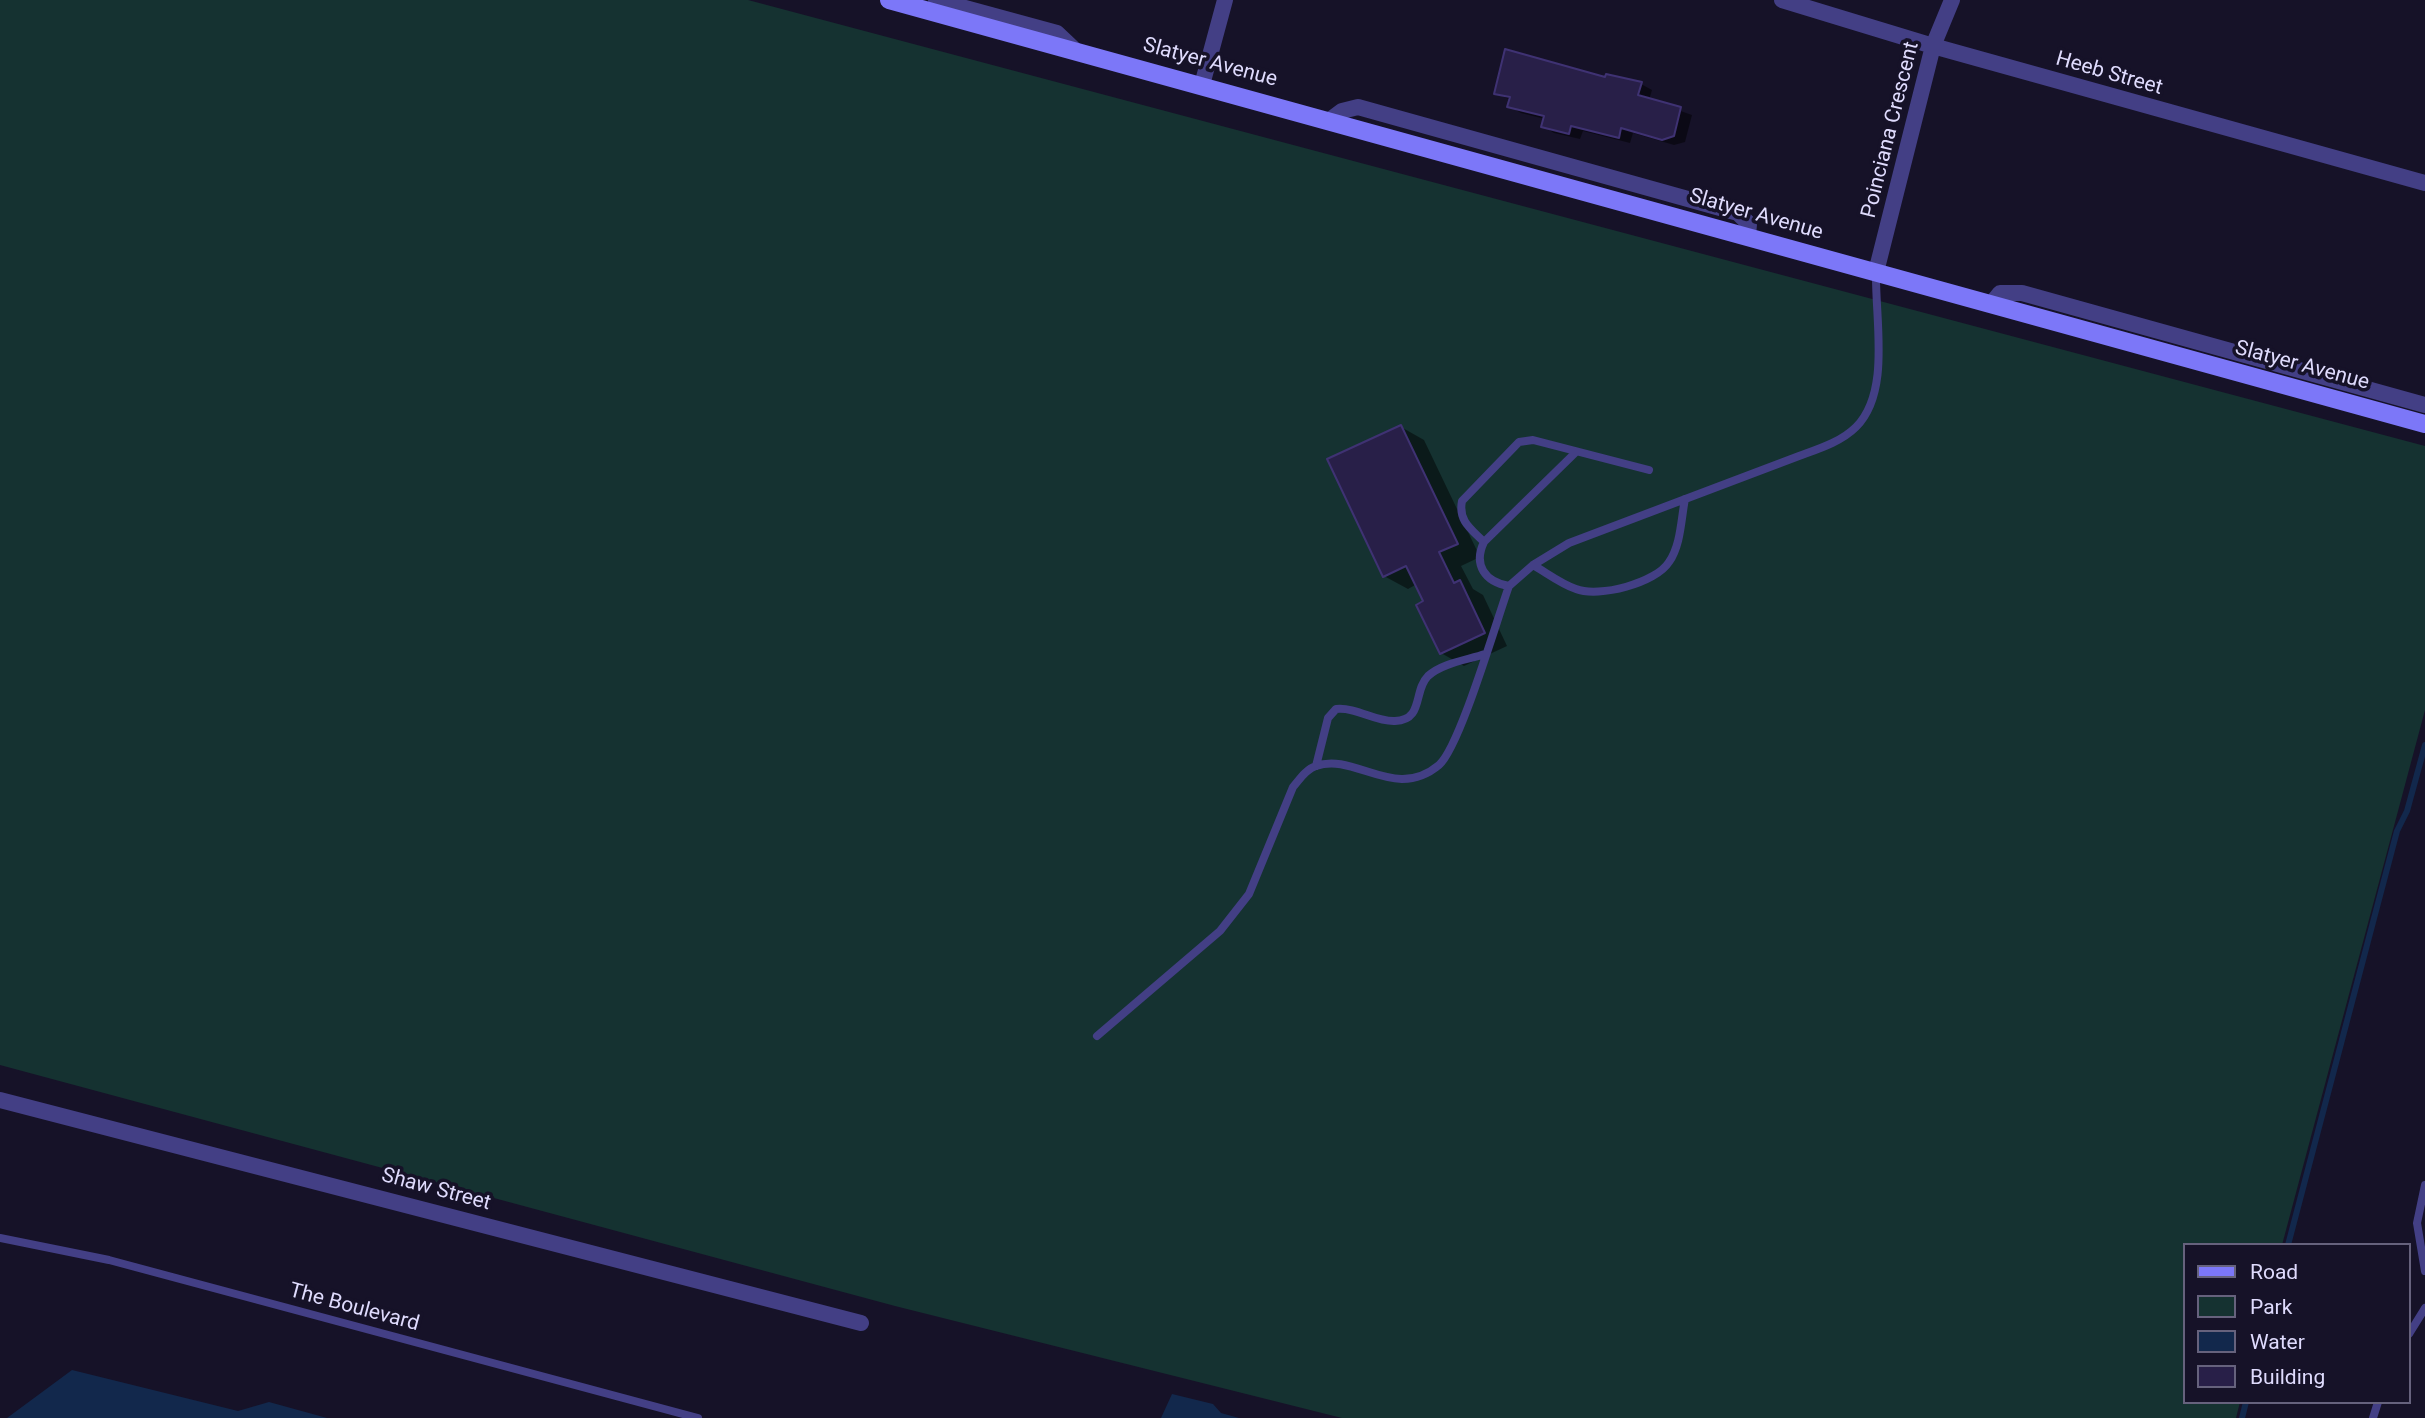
<!DOCTYPE html>
<style>
body{margin:0}
#map{position:relative;width:2425px;height:1418px;overflow:hidden;background:#161228;font-family:Roboto,sans-serif}
canvas{display:block}
.legend{position:absolute;left:2183px;top:1243px;width:228px;height:161px;box-sizing:border-box;background:#161228;border:2px solid #66627d;margin:0;padding:9px 12px;list-style:none;font-size:21px;color:#dfdbfd}
.legend li{display:flex;align-items:center;gap:14px;height:35px}
.legend b{width:35px;border:2px solid #66627d}
</style>
<div id="map">
<canvas width="2425" height="1418"></canvas>
<ul class="legend">
<li><b style="height:9px;background:#7c77f8"></b>Road</li>
<li><b style="height:19px;background:#153231"></b>Park</li>
<li><b style="height:19px;background:#12284c"></b>Water</li>
<li><b style="height:19px;background:#281f48"></b>Building</li>
</ul>
</div>
<script>
const g = document.querySelector('canvas').getContext('2d');
g.lineJoin = 'round';
function paint(path, color) { g.fillStyle = color; g.fill(path, 'evenodd'); }
function stroke(path, color, width, dash) { g.strokeStyle = color; g.lineWidth = width; g.lineCap = dash ? 'butt' : 'round'; g.setLineDash(dash || []); g.stroke(path); }
function drawText(font, color, halo, rows, align = 'center') {
  g.font = font + ' Roboto,sans-serif'; g.lineWidth = 7; g.setLineDash([]); g.textBaseline = 'middle'; g.strokeStyle = halo; g.fillStyle = color; for (const [text, x, y, turn = 0] of rows) {
    g.save(); g.translate(x, y); g.rotate((+turn || 0) * Math.PI / 180); g.textAlign = isNaN(turn) ? turn : align; if (halo) g.strokeText(text, 0, 0); g.fillText(text, 0, 0); g.restore();
  }
}
paint(new Path2D(`
 M0,0H748L2425,446V710L2282,1245H2185V1402H2240L2236,1418H1342L895,1306L0,1065Z`), '#153231');
paint(new Path2D(`
 M72,1370L238,1411L269,1402L327,1418H7Z
 M1172,1394L1213,1404L1221,1413L1239,1418H1161Z`), '#12284c');
paint(new Path2D(`
 M1607,79L1641,84L1652,90L1649,100L1692,115L1685,142L1674,145L1633,133L1630,143L1583,131L1580,139L1554,133L1543,126L1545,119L1521,113L1509,106L1511,100L1496,93Z
 M1401,427L1424,440L1480,557L1461,566L1473,589L1483,595L1507,646L1464,666L1441,653L1417,584L1408,589L1384,576Z`), '#0007');
stroke(new Path2D(`
 M2288,1245L2397,831L2407,811L2425,745
 M2242,1418L2246,1402`), '#12284c', 6);
const building = new Path2D(`
 M1505,49L1605,77L1606,74L1642,82L1638,95L1681,107L1674,136L1662,140L1621,128L1619,138L1571,126L1569,134L1541,127L1544,116L1507,107L1510,97L1494,94Z
 M1401,425L1458,544L1439,552L1454,583L1460,580L1485,633L1440,654L1416,605L1423,601L1406,566L1383,577L1327,459Z`);
paint(building, '#281f48');
stroke(building, '#3f3273', 2);
stroke(new Path2D(`
 M1576,452L1484,542C1473,565 1485,582 1509,586L1533,565L1569,543L1799,456C1818,449 1841,442 1856,427C1891,392 1875,320 1876,272
 M1484,542C1471,529 1458,521 1462,501L1519,442L1533,440L1649,470
 M1533,565C1547,573 1561,584 1576,589C1599,598 1656,583 1669,562C1681,545 1681,519 1685,499
 M1316,766L1328,718L1336,709C1357,707 1375,722 1395,721C1424,720 1413,691 1428,676C1442,663 1467,660 1485,654
 M1097,1036L1220,931L1249,894L1293,787C1299,780 1306,769 1316,766C1355,752 1395,802 1439,765C1460,747 1497,619 1509,586
 M2425,1185L2417,1223L2425,1271
 M0,1238L109,1260L698,1418
 M2409,1334L2425,1308
 M2373,1418L2378,1402`), '#433f85', 8);
stroke(new Path2D(`
 M936,0L1057,33L1075,50
 M1782,0L1933,46L2425,183
 M1202,85L1225,0
 M1330,120L1342,111L1358,107L1738,213L1749,224L1748,236
 M1876,272L1933,46L1952,0
 M1991,304L2000,293H2022L2425,405
 M0,1100L861,1323`), '#433f85', 16);
stroke(new Path2D(`
 M889,0L2425,424`), '#7c77f8', 18);
drawText('21px', '#dfdbfd', '#161228', [
 ["Slatyer Avenue",1210,63,15],
 ["Heeb Street",2109,74,16],
 ["Poinciana Crescent",1891,130,-76],
 ["Slatyer Avenue",1756,215,16],
 ["Slatyer Avenue",2302,366,15],
 ["Shaw Street",436,1190,15],
 ["The Boulevard",354,1308,15]
]);
</script>
